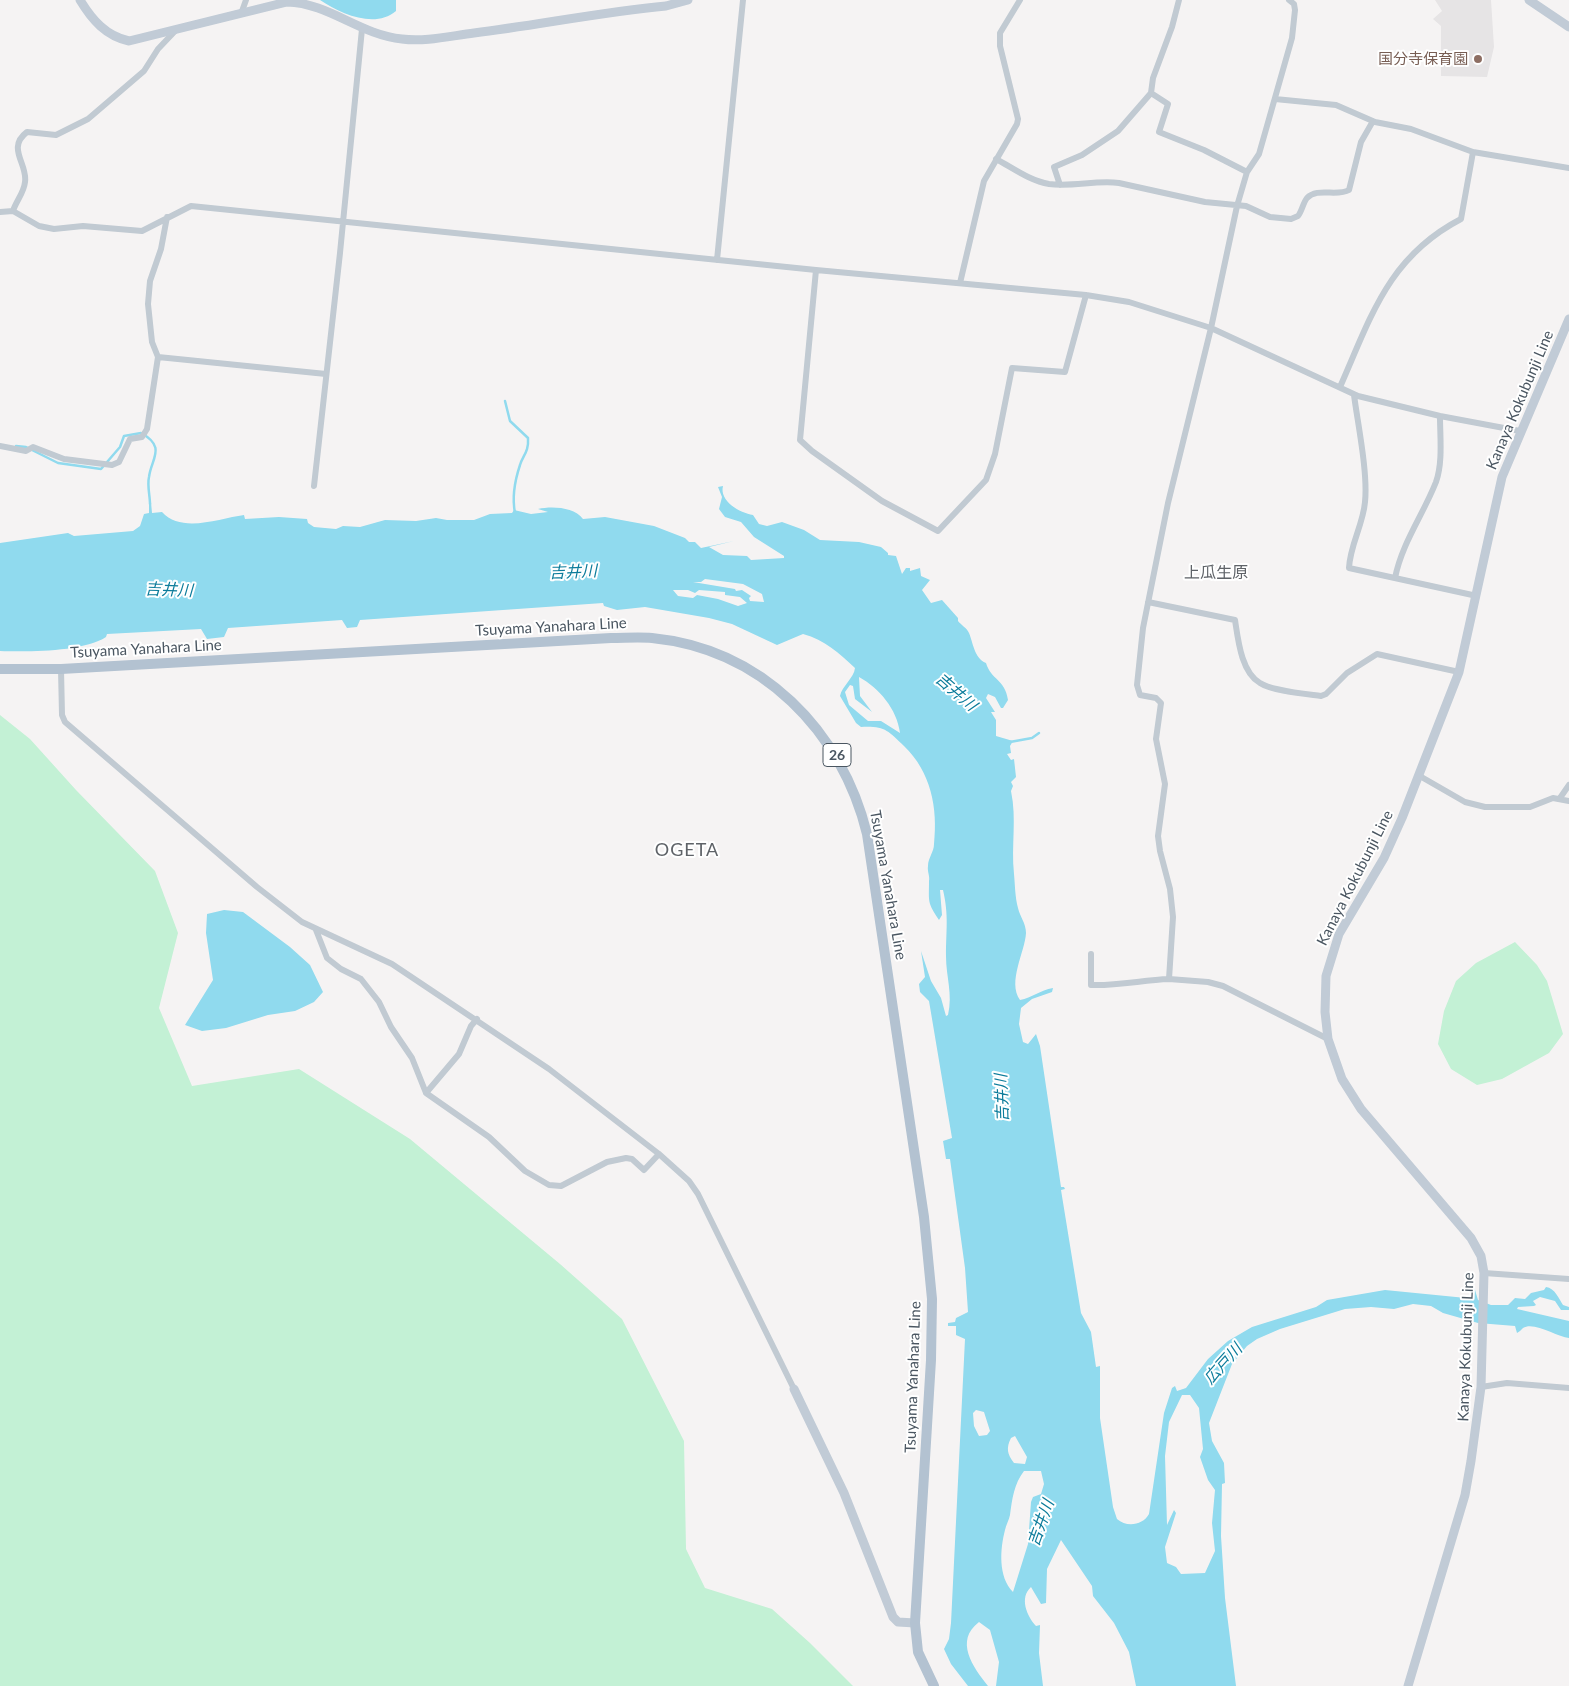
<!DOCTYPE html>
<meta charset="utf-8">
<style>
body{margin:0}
canvas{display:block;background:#f5f3f3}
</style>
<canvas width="1569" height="1686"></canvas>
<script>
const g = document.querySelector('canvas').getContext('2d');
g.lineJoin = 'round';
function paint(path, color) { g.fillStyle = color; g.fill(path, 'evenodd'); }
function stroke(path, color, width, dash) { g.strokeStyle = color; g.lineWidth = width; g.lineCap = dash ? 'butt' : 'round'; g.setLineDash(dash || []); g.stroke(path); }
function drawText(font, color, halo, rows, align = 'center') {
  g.font = font + ' Lato,"Noto Sans JP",sans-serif'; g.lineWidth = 4; g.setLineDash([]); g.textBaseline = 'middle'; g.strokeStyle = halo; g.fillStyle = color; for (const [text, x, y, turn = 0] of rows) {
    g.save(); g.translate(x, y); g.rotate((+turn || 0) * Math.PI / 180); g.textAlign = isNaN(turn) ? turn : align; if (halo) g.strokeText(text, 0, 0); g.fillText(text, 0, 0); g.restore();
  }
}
paint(new Path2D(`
 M1435,0H1491L1494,47L1487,77L1441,76V26L1433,19L1442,11Z`), '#e6e4e5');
paint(new Path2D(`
 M0,715L30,739L76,790L155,871L178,933L159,1008L192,1086L299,1069L410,1139L560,1264L622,1319L684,1441L686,1549L705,1588L772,1609L810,1643L853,1686H0Z
 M1515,942L1537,965L1547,981L1563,1034L1549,1053L1502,1079L1477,1085L1451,1069L1438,1044L1444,1011L1456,981L1476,963Z`), '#c3f1d5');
paint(new Path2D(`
 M320,0H396V11C375,29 341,14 320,0Z
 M723,486C719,501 740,513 753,515L759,524L767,526L782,522L804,530L820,540L859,542L881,547L888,553V555L896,556L902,574L906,568H910V571L920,568L921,576L930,580L922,590L931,603L942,600L958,618V621C961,625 967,628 969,633C973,642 974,658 986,663C991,680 1005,679 1008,700L1003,708H1001L995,697L988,694L986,698L995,712H991L996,720V736L1013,741L1010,746L1011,753L1007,754L1011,760L1014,759L1016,777L1011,782L1013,786L1011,791C1017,819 1011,845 1014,874C1015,884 1015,897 1018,908C1020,917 1026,923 1026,933C1025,952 1007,982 1020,1000C1032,998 1040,990 1053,988L1052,992L1032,999L1021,1008L1019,1024L1023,1042L1028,1044L1036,1034L1040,1046L1061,1187H1064L1065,1189L1061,1190L1081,1313L1091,1332L1096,1367L1100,1366V1418L1113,1507L1117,1519C1127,1528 1143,1525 1149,1514L1164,1413L1172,1388L1175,1386L1177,1391L1186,1388L1208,1359L1228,1341L1252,1327L1316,1307L1327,1300L1385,1290L1466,1298L1472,1293L1467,1283H1473L1478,1300L1491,1305H1508L1515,1298L1525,1299L1531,1293L1544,1290L1546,1287C1555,1288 1559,1299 1563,1305L1569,1307V1310H1561L1555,1301L1540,1297L1533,1301L1536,1305L1534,1306L1518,1307L1517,1309L1569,1321V1338C1557,1337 1534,1321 1523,1328C1521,1330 1519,1332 1517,1333L1515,1326L1478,1323L1443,1313L1431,1306L1413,1304L1394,1309L1371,1307L1345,1309L1280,1329L1257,1339L1247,1346L1232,1364L1209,1423L1212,1441L1224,1463L1225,1483L1222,1484L1221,1536L1225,1598L1236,1686H1136L1129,1652L1114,1623L1093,1596L1092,1586L1061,1540L1047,1569L1046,1603L1041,1604L1031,1587C1019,1598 1027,1616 1036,1626L1040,1625L1039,1653L1043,1686H996L999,1662L990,1630L979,1622C954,1641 973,1667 988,1686H968L951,1664L944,1649L949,1639L951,1623L965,1339L956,1335V1326H948V1323L955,1322L956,1318L968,1312L965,1268L950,1159H946L943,1141L952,1138L929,1001L920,992L919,984L925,977L921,951L931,981L941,998L946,1016L948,1015C953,994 946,977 946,956C946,930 949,916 943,890H940L942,915L939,920C927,902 929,902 929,881C930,876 927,871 928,866C928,858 934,852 934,844C938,808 931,772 904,746C887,730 885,726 861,727L856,723L840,696C842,686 854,678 855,668C839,653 825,640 803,634L777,645L732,624L709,618L645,607L617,610L604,606L603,603L360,620L357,627L347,628L342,620L228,628L224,637L207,639L201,629L107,634L106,637C83,652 28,652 0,651V543L68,533L74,536L133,531L140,526L144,514L149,513V502H151L152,513L162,512C182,534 220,518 244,515L245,519L279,517L307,519L308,523L314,527L336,529L343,526L360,527L385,520L416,521L436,518L447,520H474L490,514L512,513L514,510L531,514L548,512L538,509C552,506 574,507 583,519L605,517L654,526L685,538L689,542H695L701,548L734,541L709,547L723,555L747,556L751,560L784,558V556L754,537L741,522L725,517L719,509L722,497L718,487ZM705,579L743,584L762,594L764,602L750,601L749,598L751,596L742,590L736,591L735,589L693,582H701ZM673,590H688L695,593L699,590L725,592V595L740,597L747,603L738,606L718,599L697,595L693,598L678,596ZM859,677C879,688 897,709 900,733L881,721H868L849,705L845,692L850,685L853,686L855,699L872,712L860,696ZM1182,1395H1190L1199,1408L1203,1449L1200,1457L1208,1480L1215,1490L1212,1523L1215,1551L1205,1573L1181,1574L1176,1567L1167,1563L1165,1547L1176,1513L1174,1510L1167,1525L1165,1456L1169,1422ZM976,1410L984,1412L990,1431L987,1435L979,1436L974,1426L973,1413ZM1015,1436L1027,1457L1025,1464L1014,1463C1007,1454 1006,1448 1011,1438ZM1024,1471H1041L1044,1484L1041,1494L1033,1497L1031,1502L1028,1544L1013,1592C998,1577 1000,1549 1005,1530C1006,1525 1009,1520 1010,1515C1012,1499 1014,1484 1024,1471Z
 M224,910L243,912L290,947L310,965L323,992L314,1002L295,1011L268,1015L226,1028L202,1031L185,1025L213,980L206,933L207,914Z`), '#90daee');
stroke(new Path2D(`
 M505,401L510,421L528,438C529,452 523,455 520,465C515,480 512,498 515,513
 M16,446L26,447L58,463L101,469L120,447L124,436L141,433C167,447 151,459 149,477C147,485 150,496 150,504
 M1010,742L1032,738L1039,733`), '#90daee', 2.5);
stroke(new Path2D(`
 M1289,0L1294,4L1295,10L1292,38L1259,154L1247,172L1237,206L1211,328L1168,503L1143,628L1137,685L1140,695L1156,698L1161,703L1156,739L1165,784L1158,836L1160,851L1170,889L1173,917L1169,979L1208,982L1223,986L1328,1039
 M241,14L246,0
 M1151,93L1168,104L1159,132L1204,150L1247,172
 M1275,99L1336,105L1375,122L1411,129L1473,152L1569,168
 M996,159C1013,168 1030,181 1049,184C1073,187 1096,180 1119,183L1205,202L1246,206L1270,217L1291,219L1298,216C1302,211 1303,203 1307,198C1317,187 1337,197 1349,190L1361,142L1373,121
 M1060,185L1054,167L1082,155L1118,131L1151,93L1153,78L1172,27L1179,0
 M13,211C16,201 24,193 25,182C28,164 6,148 27,132L56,135L88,119L144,71L158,49L177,29
 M0,212L13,211L39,226L54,229L83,226L142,231L191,206L816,270L1086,295L1129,302L1211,328L1358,396L1440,416L1520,431
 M717,260L743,0
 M816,270L800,440L812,451L882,501L938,531L986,480L995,454L1012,368L1065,372L1086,295
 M960,283L984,181L1017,124L1018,119L1000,46V33L1020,0
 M158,357L326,374
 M1340,387C1371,317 1388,257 1461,219L1473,152
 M1354,395C1358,425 1368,473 1365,502C1363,525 1350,545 1349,568L1477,596
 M0,446L26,451L33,447L64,459L112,465L119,462L130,439L142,437L147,429L158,357L152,342L148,304L150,281L161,249L167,217
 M314,486L340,253L362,29
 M1395,578C1402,543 1423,515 1436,482C1443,462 1440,437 1440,416
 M1148,602L1235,620C1238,639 1241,672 1260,683C1272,691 1306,694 1321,696L1326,694L1347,673L1377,654L1459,672
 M61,669L62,715L65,722L257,887L302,922L392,964L549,1069L659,1154L689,1181L698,1194L794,1389
 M1418,775L1465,802L1485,807H1530L1553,798L1569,801
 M1560,798L1569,785
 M316,930L327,958L341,969L361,979L379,1002L391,1027L412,1058L426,1093L489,1137L525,1171L549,1185L561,1186L607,1162L626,1158L632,1159L644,1170L659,1154
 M1091,954V985C1118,986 1143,980 1169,979
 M426,1093L459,1054L471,1026L477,1019
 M1484,1273L1569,1279
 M1481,1387L1507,1383L1569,1388`), '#c1cad2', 6);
stroke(new Path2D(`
 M80,0C92,20 106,36 129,41L287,2C329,3 360,35 402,39C425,42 450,36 474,33C538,25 602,12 666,6L688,0
 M1529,0L1569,27
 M794,1389L844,1493L893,1617L898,1622L915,1623
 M1408,1686L1465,1495L1471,1461L1481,1387L1484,1273L1481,1256L1471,1238L1361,1109L1342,1079L1328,1039L1325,1012L1326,976L1339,934L1384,858L1402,818L1459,672L1502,477L1569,319`), '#c1cbd6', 9);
stroke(new Path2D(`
 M0,669H61L611,638C624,638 639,637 652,638C762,649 842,731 867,834L924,1217L932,1299L931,1360L915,1623L918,1652L934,1686`), '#b3c2d1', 10);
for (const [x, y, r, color] of [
 [1478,59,5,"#8d6e63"]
]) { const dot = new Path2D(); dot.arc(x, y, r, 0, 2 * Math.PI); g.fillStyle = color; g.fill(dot); stroke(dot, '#fff', 2); }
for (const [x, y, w] of [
 [837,755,28]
]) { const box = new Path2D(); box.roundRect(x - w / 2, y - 11.5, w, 23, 4); g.fillStyle = '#fff'; g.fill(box); stroke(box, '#4a5661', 1); }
drawText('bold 14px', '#4a5661', null, [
 ["26",837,755]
]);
drawText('15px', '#785e54', '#fff', [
 ["国分寺保育園",1468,59]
], 'right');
drawText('15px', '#4a5661', '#fff', [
 ["Kanaya Kokubunji Line",1520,400,-67],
 ["Tsuyama Yanahara Line",551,627,-3],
 ["Tsuyama Yanahara Line",146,649,-3],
 ["Kanaya Kokubunji Line",1355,878,-63],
 ["Tsuyama Yanahara Line",888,885,80],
 ["Kanaya Kokubunji Line",1466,1347,-88],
 ["Tsuyama Yanahara Line",913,1377,-88]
]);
drawText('italic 16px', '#0c7c9b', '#fff', [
 ["吉井川",573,572,-2],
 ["吉井川",169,590,2],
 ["吉井川",956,692,41],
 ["吉井川",1002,1098,-92],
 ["広戸川",1223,1364,-48],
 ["吉井川",1041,1523,-70]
]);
drawText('16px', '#5f6368', '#fff', [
 ["上瓜生原",1216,573]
]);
g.letterSpacing = '1px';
drawText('18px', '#5f6368', '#fff', [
 ["OGETA",687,850]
]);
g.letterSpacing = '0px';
</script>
